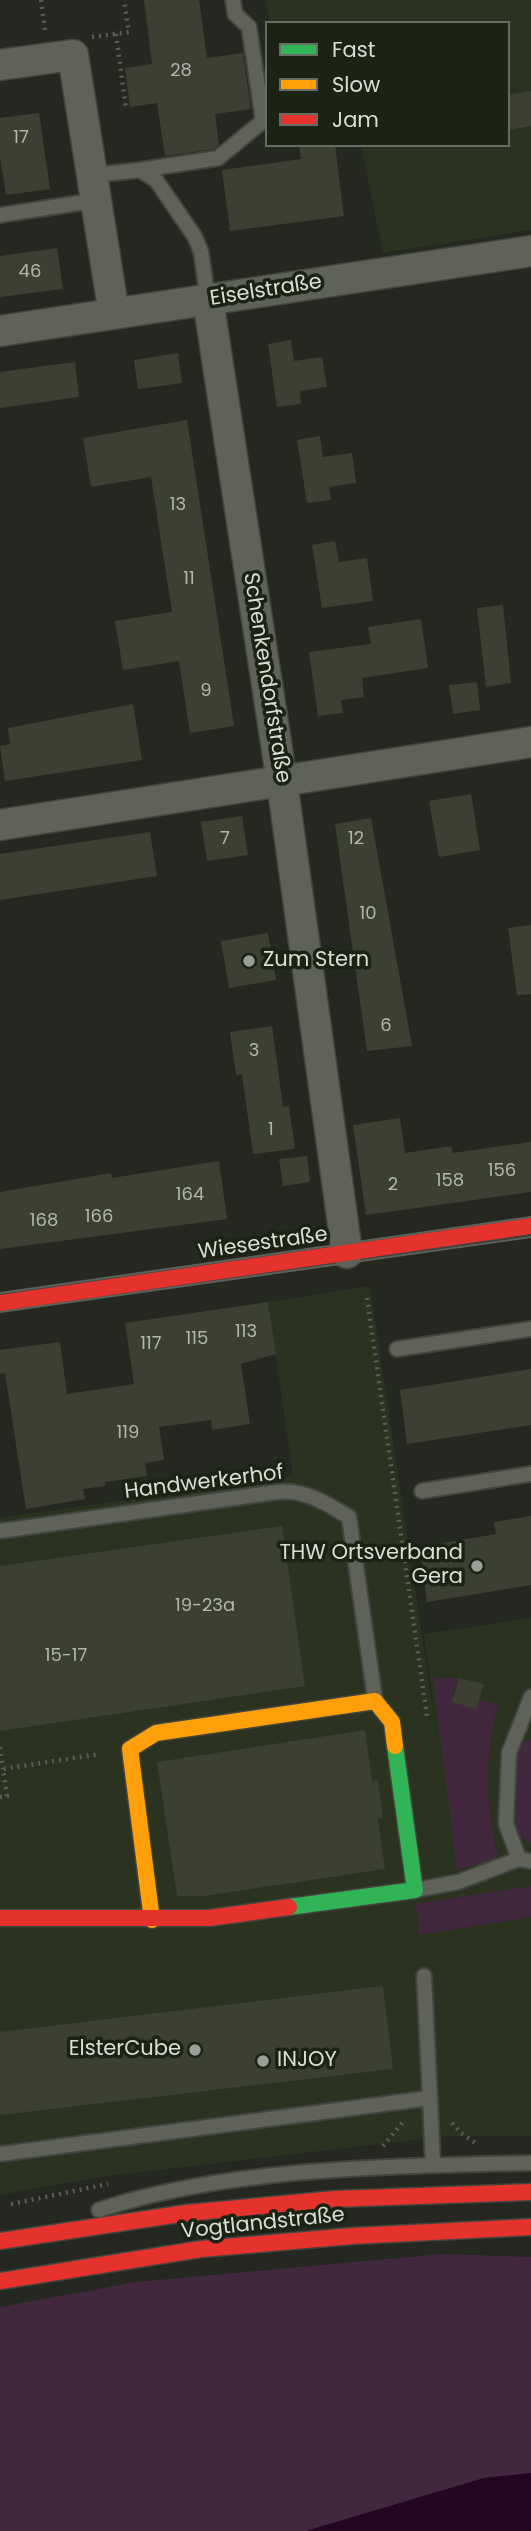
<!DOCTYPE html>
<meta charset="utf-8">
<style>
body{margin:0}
#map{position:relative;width:531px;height:2531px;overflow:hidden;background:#252820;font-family:Poppins,sans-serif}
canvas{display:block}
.legend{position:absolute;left:265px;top:21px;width:245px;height:126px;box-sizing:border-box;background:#1c2214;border:2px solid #686d61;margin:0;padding:9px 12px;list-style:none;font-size:21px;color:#daded5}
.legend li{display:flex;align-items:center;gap:14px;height:35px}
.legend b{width:35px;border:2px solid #686d61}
</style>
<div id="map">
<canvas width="531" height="2531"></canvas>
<ul class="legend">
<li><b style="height:9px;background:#30b455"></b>Fast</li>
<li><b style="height:9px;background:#ff9f0a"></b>Slow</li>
<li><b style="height:9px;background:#e5322d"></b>Jam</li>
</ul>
</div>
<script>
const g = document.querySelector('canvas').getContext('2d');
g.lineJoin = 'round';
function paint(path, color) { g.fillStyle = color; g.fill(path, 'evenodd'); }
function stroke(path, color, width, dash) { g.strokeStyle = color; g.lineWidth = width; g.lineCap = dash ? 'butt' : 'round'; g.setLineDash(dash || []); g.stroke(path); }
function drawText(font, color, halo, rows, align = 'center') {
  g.font = font + ' Poppins,sans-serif'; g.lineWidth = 7; g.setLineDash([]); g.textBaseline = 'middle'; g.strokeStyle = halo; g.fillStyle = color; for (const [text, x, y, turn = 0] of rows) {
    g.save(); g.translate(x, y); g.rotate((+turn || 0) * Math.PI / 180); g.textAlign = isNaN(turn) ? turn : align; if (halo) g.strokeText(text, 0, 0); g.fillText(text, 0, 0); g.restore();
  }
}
paint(new Path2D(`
 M266,0H531V230L383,253L361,145H508V23H270Z
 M370,1286L440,1757L424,1634L531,1618V2136H448L99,2177L0,2195V1518L293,1476L268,1302Z`), '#2b321f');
paint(new Path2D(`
 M433,1678H459L453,1694L498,1704C483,1762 486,1801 498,1858L457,1870Z
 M531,1740V1843L518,1835L507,1792L511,1747Z
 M531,1886V1917L419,1935L416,1904Z
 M442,2254L531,2257V2473L484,2478L306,2531H0V2307L137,2282Z`), '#42283f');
paint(new Path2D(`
 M531,2473V2531H306L484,2478Z`), '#240522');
paint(new Path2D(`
 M144,0H199L207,58L243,53L251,109L215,114L219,145L214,149L165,156L157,103L130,107L125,68L152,64Z
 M531,91V126L508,130V95Z
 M39,113L50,189L6,195L0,157V118Z
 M299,145H335L344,216L230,231L222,170L301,159Z
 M57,248L63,289L0,297V256Z
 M291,340L294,361L322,357L327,387L300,391L301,404L277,407L268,344Z
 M178,353L182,383L138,389L134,360Z
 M75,362L79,397L0,408V372Z
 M187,420L234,726L190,733L179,661L123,670L115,621L172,612L151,477L91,487L83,438Z
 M320,436L323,457L352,453L356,483L329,487L331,500L307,503L297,440Z
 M335,541L339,562L367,558L373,601L322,608L312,545Z
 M503,605L511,683L486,687L477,608Z
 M421,619L428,668L362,678L364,697L341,700L343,713L318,716L309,652L371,644L368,627Z
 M477,682L480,710L453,714L449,685Z
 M133,704L142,760L5,781L0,746L10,744L8,728Z
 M471,794L480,850L439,857L429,801Z
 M242,816L248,855L207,861L201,822Z
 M371,818L412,1046L367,1051L335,824Z
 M150,832L157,876L0,900V854Z
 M531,925V994L517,995L508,928Z
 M268,933L276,980L229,988L221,941Z
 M272,1026L283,1107L289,1106L295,1149L253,1154L242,1074L236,1075L230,1032Z
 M400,1118L405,1153L452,1146V1153L531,1142V1192L366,1215L353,1125Z
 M307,1156L310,1182L283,1186L279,1159Z
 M219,1161L227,1219L0,1249V1192L111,1173L112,1178Z
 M268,1302L276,1354L241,1364L250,1424L212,1430L211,1420L159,1427L164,1460L145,1463L147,1476L105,1482V1486L83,1489L85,1499L26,1509L5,1373L0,1374V1350L60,1342L67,1394L134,1384L125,1323Z
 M531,1369V1425L407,1444L400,1390Z
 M531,1516V1585L427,1602L420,1547L496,1534L494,1522Z
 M282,1526L305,1686L0,1731V1566Z
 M459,1678L484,1684L476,1709L452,1702Z
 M365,1730L372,1781L378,1780L383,1818L378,1819L385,1869L204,1896H177L157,1762Z
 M383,1986L393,2069L0,2115V2032Z`), '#3c4033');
const lane = new Path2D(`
 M140,170L218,158L263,121L249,27L235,14L233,0
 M94,175L140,170L156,180L195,237L201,252L208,300
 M0,215L98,200
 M397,1349L531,1329
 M422,1491L531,1474
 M0,1531L277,1492C304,1489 326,1503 349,1517L375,1699
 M531,1697L509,1753L506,1824L519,1859L531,1861
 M416,1890L458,1882L519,1859
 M430,2098L433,2165
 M0,2154L430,2098L424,1976
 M99,2210C229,2167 394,2166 531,2163`);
const street = new Path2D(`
 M0,65L73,55L114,314
 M208,300L282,782L347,1253
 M0,331L531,251
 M0,825L531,742`);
const fast = new Path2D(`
 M289,1907L415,1890L395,1746`);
const slow = new Path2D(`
 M152,1920L130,1749L156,1733L375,1701L392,1722L395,1746`);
const jam = new Path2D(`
 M0,1303L531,1226
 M0,1918H209L289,1907
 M0,2241L186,2213L335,2199L531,2192
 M0,2281L201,2249L352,2236L531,2227`);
stroke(lane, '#42443e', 18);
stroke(street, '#42443e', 33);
stroke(fast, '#42443e', 19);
stroke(slow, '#42443e', 19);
stroke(jam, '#42443e', 19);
stroke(new Path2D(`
 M41,0L45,30
 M116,34L126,109
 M92,37L129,32L124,0
 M367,1298L427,1716
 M0,1747L3,1769
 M0,1797L7,1796L3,1769L100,1754
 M452,2123L461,2133L477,2144
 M383,2146L402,2123
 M11,2204L108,2184`), '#5b5e56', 4.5, [2, 5]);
stroke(lane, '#5e6258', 14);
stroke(street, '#5e6258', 30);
stroke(fast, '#30b455', 16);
stroke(slow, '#ff9f0a', 16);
stroke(jam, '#e5322d', 16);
stroke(new Path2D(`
 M0,1293L531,1217
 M0,1312L531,1237`), '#5e615a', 2);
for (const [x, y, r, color] of [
 [249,961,7,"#9b9e96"],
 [477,1566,7,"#9b9e96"],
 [195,2050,7,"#9b9e96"],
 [263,2061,7,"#9b9e96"]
]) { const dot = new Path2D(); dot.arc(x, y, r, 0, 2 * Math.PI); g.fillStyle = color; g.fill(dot); stroke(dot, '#1c2214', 2.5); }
drawText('18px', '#b2b6ac', null, [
 ["28",181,71],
 ["17",21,138],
 ["46",30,272],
 ["13",178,505],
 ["11",189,579],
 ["9",206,691],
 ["7",225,839],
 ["12",356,839],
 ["10",368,914],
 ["6",386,1026],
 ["3",254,1051],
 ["1",271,1130],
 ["156",502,1171],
 ["158",450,1181],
 ["2",393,1185],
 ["164",190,1195],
 ["166",99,1217],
 ["168",44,1221],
 ["113",246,1332],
 ["115",197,1339],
 ["117",151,1344],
 ["119",128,1433],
 ["19-23a",205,1606],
 ["15-17",66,1656]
]);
drawText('21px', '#daded5', '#1c2214', [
 ["Eiselstraße",266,291,-9],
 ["Schenkendorfstraße",266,678,81],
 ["Wiesestraße",263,1244,-8],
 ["Handwerkerhof",204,1483,-7],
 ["Vogtlandstraße",263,2224,-6]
]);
drawText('21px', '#daded5', '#1c2214', [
 ["Zum Stern",263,961],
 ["THW Ortsverband",463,1554,"right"],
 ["Gera",463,1578,"right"],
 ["ElsterCube",181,2050,"right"],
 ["INJOY",277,2061]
], 'left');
</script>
